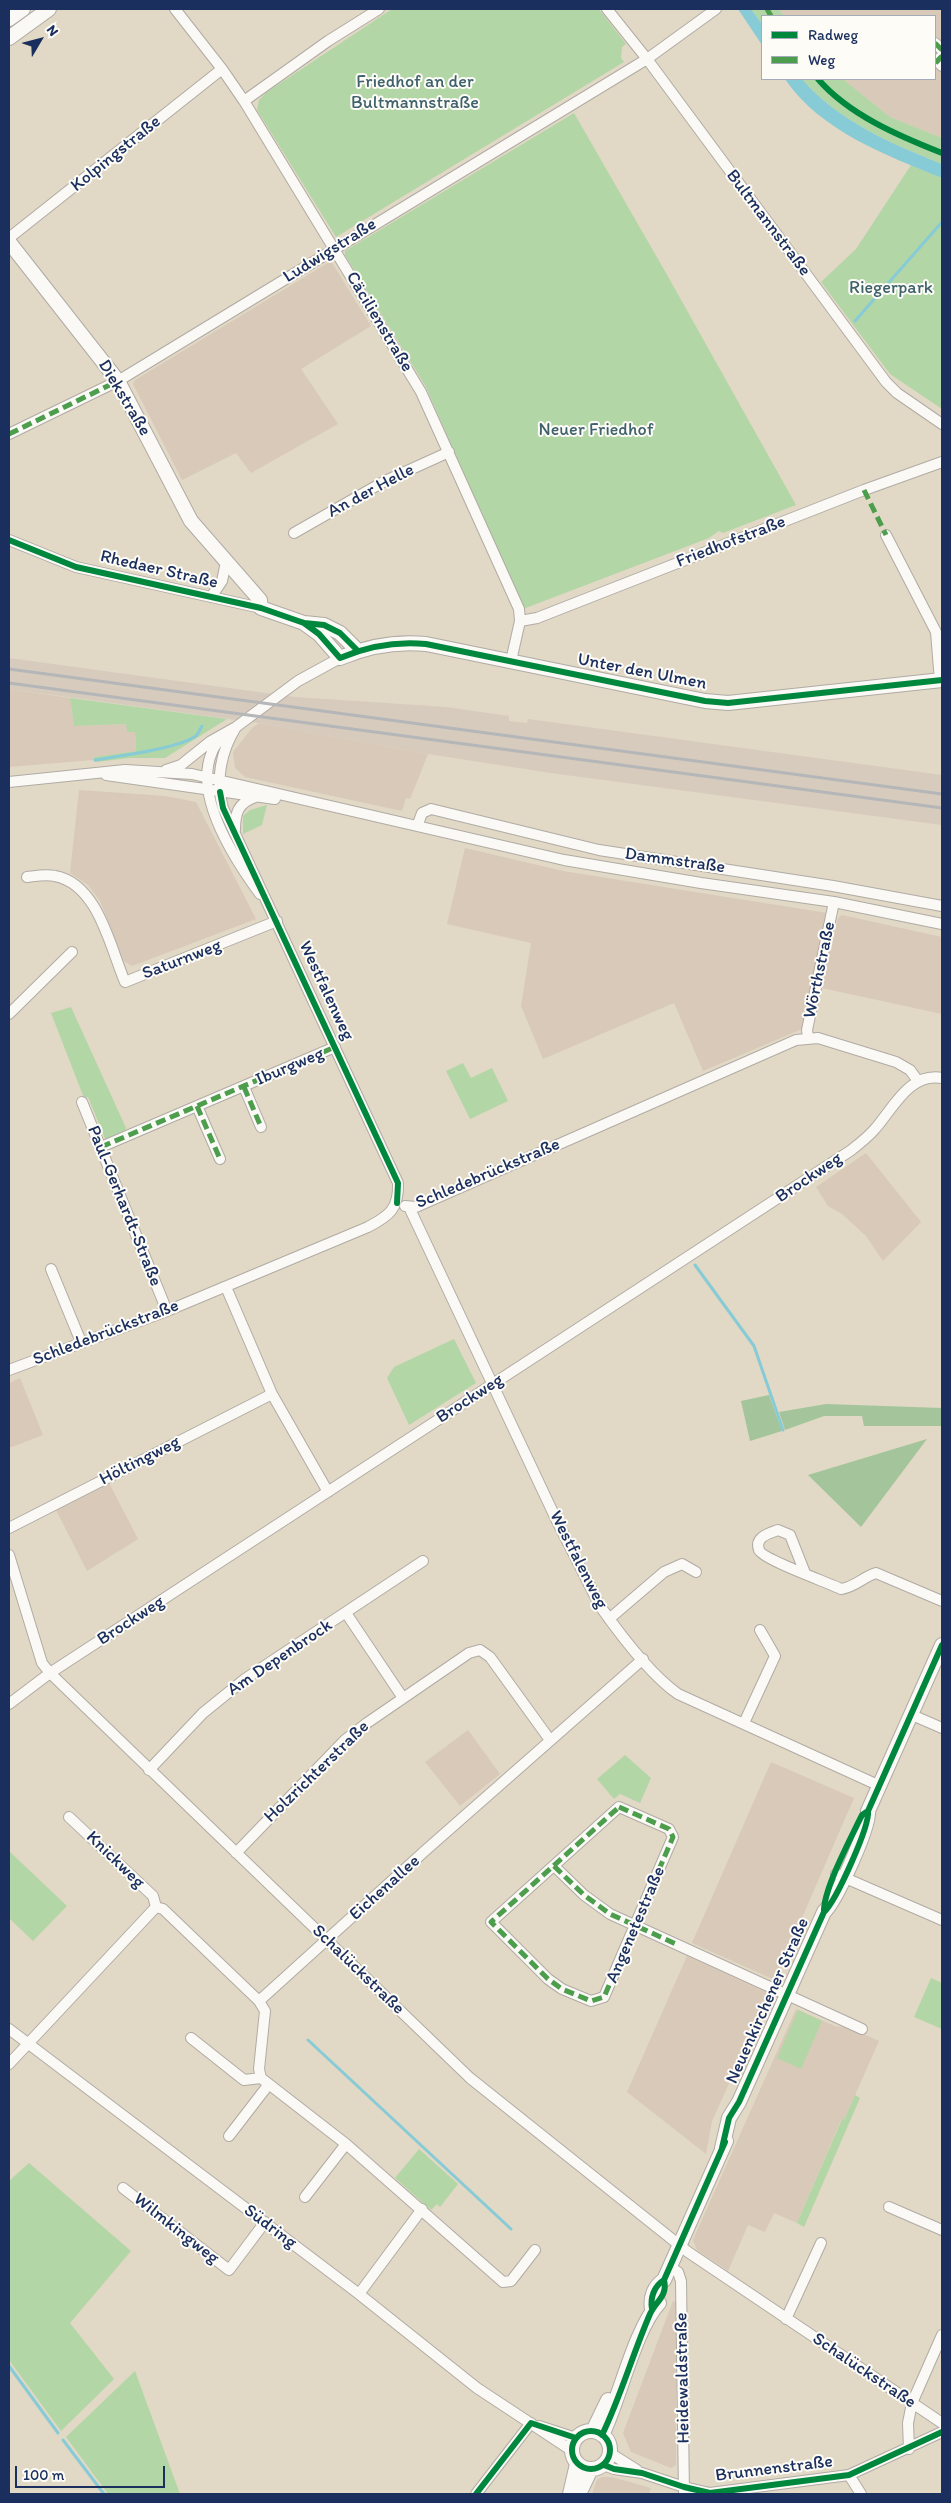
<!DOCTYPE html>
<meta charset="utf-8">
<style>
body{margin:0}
#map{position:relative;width:951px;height:2503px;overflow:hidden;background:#e1d8c5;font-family:Itim,sans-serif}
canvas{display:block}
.frame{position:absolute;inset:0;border:10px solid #1b2f5e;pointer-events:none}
.legend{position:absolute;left:761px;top:15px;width:175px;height:65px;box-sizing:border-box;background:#fdfcf7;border:1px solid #a3aaba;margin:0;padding:6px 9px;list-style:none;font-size:15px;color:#1b2f5e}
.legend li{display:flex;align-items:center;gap:10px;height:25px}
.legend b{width:25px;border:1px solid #a3aaba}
.north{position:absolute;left:15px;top:15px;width:50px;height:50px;-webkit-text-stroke:4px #fdfcf7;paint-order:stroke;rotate:53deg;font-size:14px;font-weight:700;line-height:20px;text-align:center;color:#1b2f5e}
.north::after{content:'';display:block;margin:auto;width:18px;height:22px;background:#1b2f5e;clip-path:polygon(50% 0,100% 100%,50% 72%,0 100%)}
.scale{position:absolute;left:15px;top:2466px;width:150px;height:22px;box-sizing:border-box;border:2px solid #1b2f5e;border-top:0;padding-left:6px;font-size:15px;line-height:18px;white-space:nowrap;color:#1b2f5e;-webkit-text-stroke:4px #fdfcf7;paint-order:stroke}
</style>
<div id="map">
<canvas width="951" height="2503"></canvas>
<div class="frame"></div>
<ul class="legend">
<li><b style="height:6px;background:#00873e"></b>Radweg</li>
<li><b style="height:6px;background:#4c9d4c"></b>Weg</li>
</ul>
<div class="north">N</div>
<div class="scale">100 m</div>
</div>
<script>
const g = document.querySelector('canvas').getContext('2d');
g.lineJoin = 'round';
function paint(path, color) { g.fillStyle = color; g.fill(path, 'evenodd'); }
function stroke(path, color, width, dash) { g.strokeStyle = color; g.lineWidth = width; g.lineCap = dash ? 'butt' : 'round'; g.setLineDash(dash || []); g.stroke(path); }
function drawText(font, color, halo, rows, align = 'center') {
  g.font = font + ' Itim,sans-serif'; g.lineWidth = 4; g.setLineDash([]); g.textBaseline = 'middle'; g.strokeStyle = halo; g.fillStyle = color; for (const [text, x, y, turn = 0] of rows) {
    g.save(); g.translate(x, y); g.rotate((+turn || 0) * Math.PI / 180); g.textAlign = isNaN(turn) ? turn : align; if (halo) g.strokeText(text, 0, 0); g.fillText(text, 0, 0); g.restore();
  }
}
paint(new Path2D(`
 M779,9H942V138L890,117L843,79H935V16H784Z
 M331,261L371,326L301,369L338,424L251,473L236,453L182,480L133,384L135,380Z
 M9,689L70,698L74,726L127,724L135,731L136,751L94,757L93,760L9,767Z
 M259,723L428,754L410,799L406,798L402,811L245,777L235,768L233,752L252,728Z
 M79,790L165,796L196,802L256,919L132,966L124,961L100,901L88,885L70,873Z
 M465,848L563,871L827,913L802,1029L703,1071L674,1003L543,1059L521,1006L531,943L447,924Z
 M842,915L942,937V1014L822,988L838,918Z
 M866,1153L921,1222L883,1261L866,1236L842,1214L828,1206L816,1187Z
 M20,1378L43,1435L9,1448V1383Z
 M109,1483L138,1539L87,1571L56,1510Z
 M468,1730L500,1774L460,1806L425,1762Z
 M771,1762L854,1798L775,1980L692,1943Z
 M687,1956L770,1994L712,2121L706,2154L627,2092Z
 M796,2009L835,2026L850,2028L879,2041L844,2120H841L797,2223L774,2213L765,2232L748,2225L728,2271L697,2250L693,2240Z
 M673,2301L676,2302V2465L671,2468L631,2452L623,2433Z
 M602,2477H612L651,2488L649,2494H592L597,2480Z`), '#d9c9b8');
paint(new Path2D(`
 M9,658L295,697L446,707L509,716V721L527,723L528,719L942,775V825L551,773L428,754L259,723L9,689Z`), '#d7cbbe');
paint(new Path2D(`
 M392,9H599L626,44L622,47L621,58L624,62L336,237L257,110L259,100L267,92Z
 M751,9H779L784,16H762V24Z
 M802,79H843L890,117L942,138V164C892,144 838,121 802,79Z
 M574,113L666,273L796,505L723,533L719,531L709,538L523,609L426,387L345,255V251Z
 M911,165L942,178V409L890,374L821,282L856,249Z
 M70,698L227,719L165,758H130L96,762L93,760L94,757L136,751L135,732H127L126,724L74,726Z
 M267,805L262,825L243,834V816L250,810Z
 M71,1007L126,1128L124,1134L106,1141L88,1097L84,1098L51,1013Z
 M463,1063L471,1078L492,1068L508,1101L470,1119L446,1071Z
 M454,1339L476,1383L409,1425L387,1378L394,1367Z
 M625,1755L651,1778L640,1803L620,1794L614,1799L597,1779Z
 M9,1851L67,1906L33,1941L9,1918Z
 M931,1978L942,1983V2029L914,2017Z
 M798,2010L822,2021L801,2069L777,2058Z
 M855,2095L860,2098L804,2227L797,2223L842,2119L844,2120Z
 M419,2149L458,2184L440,2207L437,2204L431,2210L395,2178Z
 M29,2163L131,2251L70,2323L114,2379L61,2431L9,2360V2181Z
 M135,2371L180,2494H108L66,2437Z`), '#b3d6a6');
paint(new Path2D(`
 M769,1395L782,1431L750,1441L741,1401Z
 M826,1404L942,1408V1426H864L862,1416H824L785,1430L779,1412Z
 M927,1439L861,1527L808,1475Z`), '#a4c59b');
paint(new Path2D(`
 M738,9H751L762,24V45Z
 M785,79H802C838,121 892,144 942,164V178C886,155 820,131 785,79Z`), '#87cbd6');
stroke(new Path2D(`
 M855,321L942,222
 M95,760C119,756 176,749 196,736C198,734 200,729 202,726
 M695,1265L754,1346L783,1430
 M308,2040L511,2229
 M9,2366L58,2433
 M63,2440L104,2494`), '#87cbd6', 3);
const minor = new Path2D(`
 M175,9L222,69L244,101L421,392L519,609L520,621L511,661
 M607,9L647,59L886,382L897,393L942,424
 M935,43L942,50
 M942,56L937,61L942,66
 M244,101L328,41L379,9
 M9,238L222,69
 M9,434L118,381L647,59L716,9
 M294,533L385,481L449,452
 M886,535L936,632L940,681
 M9,540L76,567L261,608
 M211,597L222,581L226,562
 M520,621L537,618L864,490L942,462
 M222,736C219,741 214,746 212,752C193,796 235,860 260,894
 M166,770L181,765L211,741L236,727L298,681L340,658
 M106,775L275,799
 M9,782L125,770L192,774L564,860L701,883L834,902L942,924
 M418,824L422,813L431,809L599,850L833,886L942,906
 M235,830C235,813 238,803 255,797
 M27,877C36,876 46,874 55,876C98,884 110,947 125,982L277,921
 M9,1014L72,952
 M808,1037L807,1030L834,902
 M244,1087L261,1127
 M82,1102L167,1311
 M197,1106L220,1159
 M101,1147L335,1047
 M405,1206L416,1207L796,1040L818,1038L896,1062L910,1070L918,1081
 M409,1207L556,1519L600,1606C619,1633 651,1675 678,1694L880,1786
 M51,1269L81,1342
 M226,1287L272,1394L328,1492
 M9,1370L167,1311L368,1227C389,1216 399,1209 398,1183L223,808C215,781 221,751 236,727
 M9,1528L272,1394
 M9,1555L42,1663L50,1673L470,2078L688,2252L942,2423
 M805,1573L790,1535L778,1530C770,1533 754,1537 759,1550C762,1559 829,1583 841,1589C855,1587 863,1577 876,1573L942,1601
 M346,1613L403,1698
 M609,1619L664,1572L682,1564L696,1572
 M9,1704L50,1673L850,1151C859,1144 867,1138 874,1130C893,1109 909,1072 942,1078
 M912,1715L942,1728
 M744,1723L775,1656L760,1630
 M149,1770L203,1713L245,1679L423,1561
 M619,1807L669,1829L673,1837L604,1997L591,2001L562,1989L548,1979L491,1922Z
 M69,1817L153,1896L156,1907
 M236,1853L345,1740L367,1723L469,1653L480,1650L490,1657L550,1740
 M554,1866L584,1895L610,1914L862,2029
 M836,1874L942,1920
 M156,1907L163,1909L259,2001L265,2011L259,2069L261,2078L346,2144L503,2282L511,2281L535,2250
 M259,2001L427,1849L643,1659
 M9,2029L359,2294L477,2388L571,2450
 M191,2038L244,2080L261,2078
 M9,2064L156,1907
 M229,2136L269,2084
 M123,2188L229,2270L265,2222
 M305,2197L346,2144
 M889,2207L942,2230
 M670,2267L678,2272L681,2281L684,2494
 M359,2294L422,2209
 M786,2319L821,2243
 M539,2426L576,2438
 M909,2449L908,2423L912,2403L942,2335
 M610,2453L637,2470
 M604,2465L614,2469L642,2473L684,2487L710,2493L849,2475L942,2432
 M849,2475L861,2494
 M476,2494L531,2423`);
const major = new Path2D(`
 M9,19L23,9
 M9,38L49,9
 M9,242L118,381L191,521L260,600L261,608L304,623L324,625L340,633L357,650
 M304,623L319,634L340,658C368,646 395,641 426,644L705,701L728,703L942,680
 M722,2148L729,2118L739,2102L824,1912C836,1901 870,1826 868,1811L942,1645
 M652,2309C650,2298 654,2286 664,2280L726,2141
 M572 2450a19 19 0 1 1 38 0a19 19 0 1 1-38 0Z
 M593,2431L608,2400
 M602,2435C619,2401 635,2328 659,2303
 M570,2494L577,2464
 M579,2494L591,2469`);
stroke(minor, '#b0aba4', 12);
stroke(major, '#b0aba4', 16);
stroke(minor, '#faf9f6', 10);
stroke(major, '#faf9f6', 14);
stroke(new Path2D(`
 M9,669L942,794
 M9,683L942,808`), '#b5b6b8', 3);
stroke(new Path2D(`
 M767,9L771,16
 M935,43L942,50
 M942,56L937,61L942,66
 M9,434L118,381
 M864,490L886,535
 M244,1087L261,1127
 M197,1106L220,1159
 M101,1147L335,1047
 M619,1807L669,1829L673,1837L604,1997L591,2001L562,1989L548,1979L491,1922Z
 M554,1866L584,1895L610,1914L676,1944`), '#4c9d4c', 5, [10, 5]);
stroke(new Path2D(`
 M818,79C849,115 899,136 942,153
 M9,540L76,567L261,608L304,623L324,625L340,633L357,650
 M304,623L319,634L340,658C368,646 395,641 426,644L705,701L728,703L942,680
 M220,792L223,808L398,1183L397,1203
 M824,1912C823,1891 848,1844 858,1823L862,1815L868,1811
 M722,2148L729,2118L739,2102L824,1912C836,1901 870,1826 868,1811L942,1645
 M652,2309C650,2298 654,2286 664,2280L725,2142
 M572 2450a19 19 0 1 1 38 0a19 19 0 1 1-38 0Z
 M602,2435C621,2396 633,2353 650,2314C656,2301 668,2296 664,2280
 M604,2465L614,2469L642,2473L684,2487L710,2493L849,2475L942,2432
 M476,2494L531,2423L576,2438`), '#00873e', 6);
drawText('18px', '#3e616c', '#fdfcf7', [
 ["Friedhof an der",415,82],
 ["Bultmannstraße",415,103],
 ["Riegerpark",891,288],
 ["Neuer Friedhof",596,430]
]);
drawText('18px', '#1b2f5e', '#fdfcf7', [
 ["Kolpingstraße",116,154,-39],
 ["Bultmannstraße",768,223,53],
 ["Ludwigstraße",330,251,-32],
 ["Cäcilienstraße",379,322,59],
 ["Diekstraße",124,398,59],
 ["An der Helle",371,491,-28],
 ["Friedhofstraße",731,542,-21],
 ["Rhedaer Straße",159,570,13],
 ["Unter den Ulmen",642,672,11],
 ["Dammstraße",675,861,8],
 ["Saturnweg",182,960,-21],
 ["Wörthstraße",820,970,-78],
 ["Westfalenweg",326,991,65],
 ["Iburgweg",290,1067,-23],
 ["Schledebrückstraße",488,1174,-23],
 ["Brockweg",809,1178,-34],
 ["Paul-Gerhardt-Straße",124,1206,68],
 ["Schledebrückstraße",106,1333,-21],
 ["Brockweg",470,1399,-33],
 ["Höltingweg",140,1461,-27],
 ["Westfalenweg",578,1560,63],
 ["Brockweg",131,1621,-33],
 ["Am Depenbrock",280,1658,-34],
 ["Holzrichterstraße",317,1772,-44],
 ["Knickweg",115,1860,44],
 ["Eichenallee",385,1888,-42],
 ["Angenetestraße",636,1925,-67],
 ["Schalückstraße",358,1970,44],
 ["Neuenkirchener Straße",768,2001,-66],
 ["Südring",270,2227,37],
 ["Wilmkingweg",176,2229,38],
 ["Schalückstraße",864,2371,34],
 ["Heidewaldstraße",683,2378,-91],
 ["Brunnenstraße",774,2469,-7]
]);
</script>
